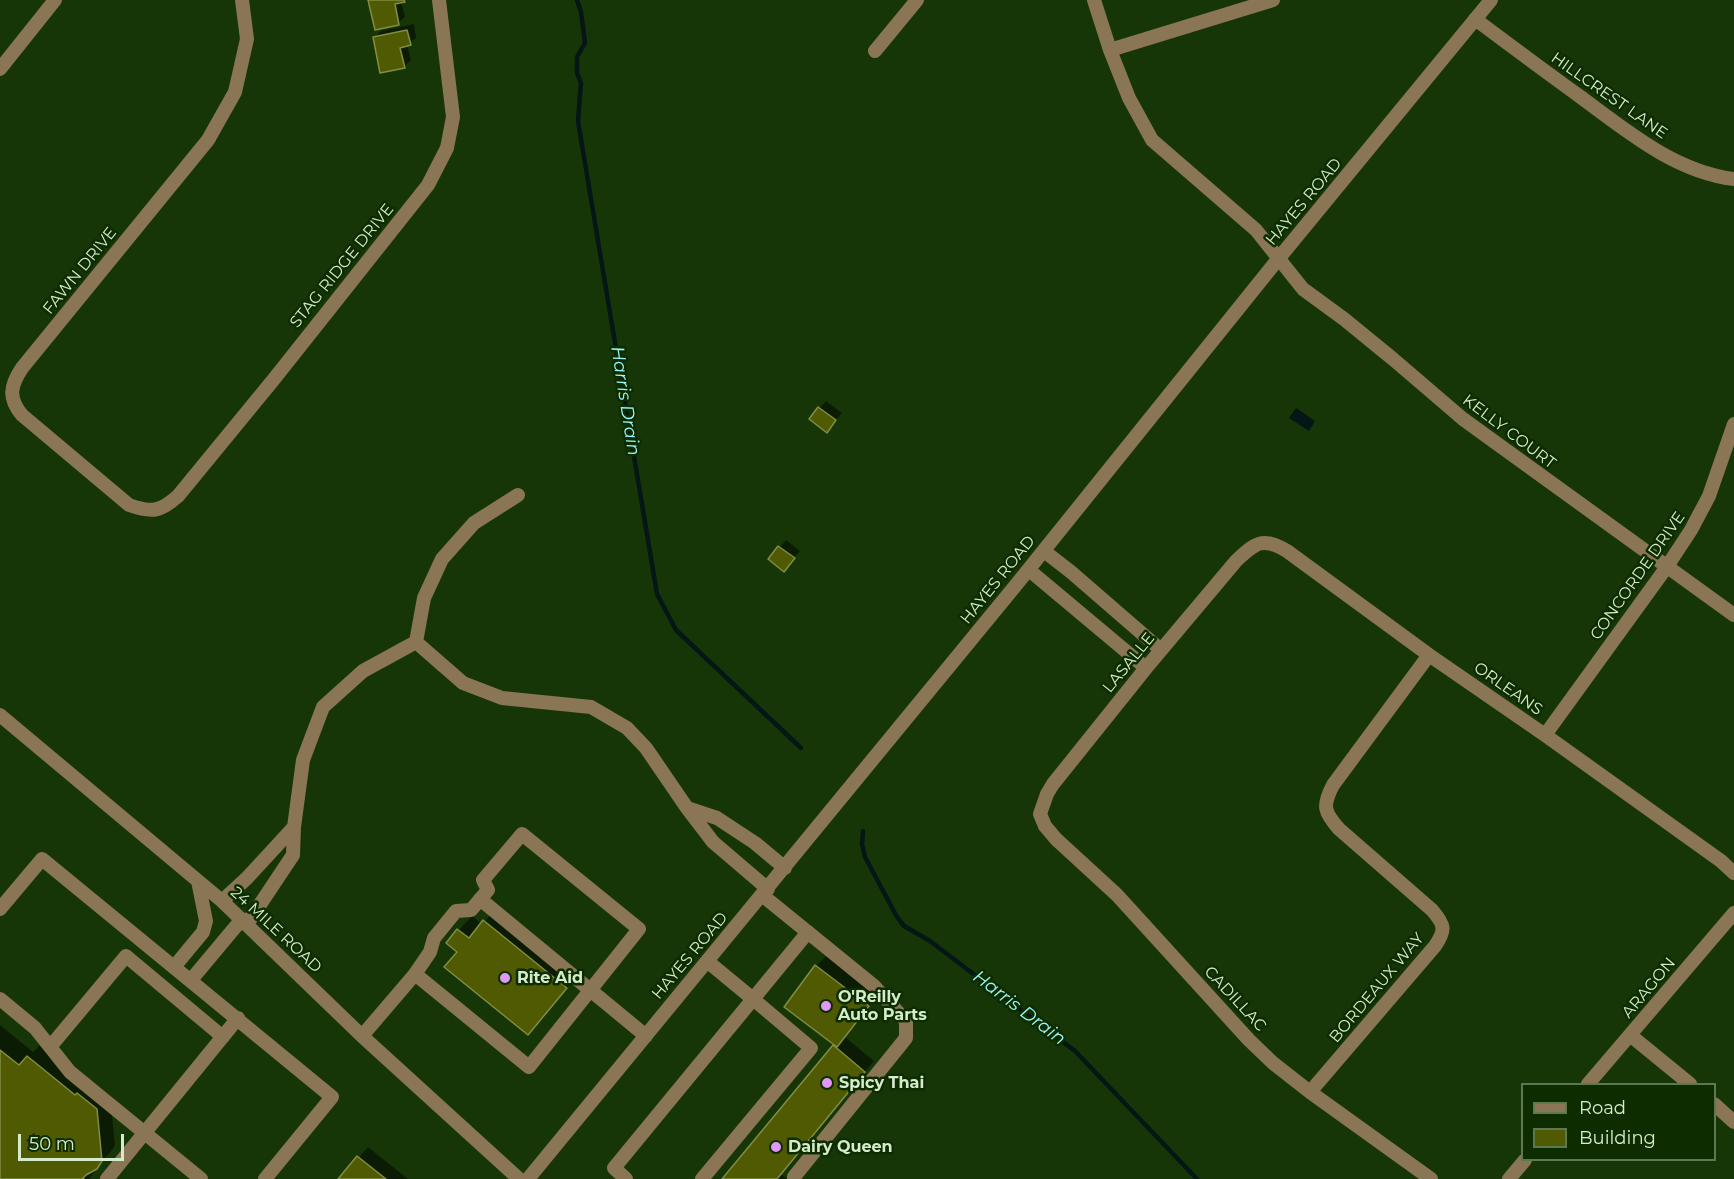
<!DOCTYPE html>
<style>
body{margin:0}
#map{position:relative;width:1734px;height:1179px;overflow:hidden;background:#173608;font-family:Montserrat,sans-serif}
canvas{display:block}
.legend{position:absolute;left:1521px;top:1083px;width:195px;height:78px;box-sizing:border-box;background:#0d2c00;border:2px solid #5d7952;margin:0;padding:8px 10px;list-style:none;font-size:18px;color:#d4eccc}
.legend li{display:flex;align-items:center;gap:12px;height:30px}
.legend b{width:30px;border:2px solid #5d7952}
.scale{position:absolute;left:18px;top:1134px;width:106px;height:27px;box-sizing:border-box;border:3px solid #d4eccc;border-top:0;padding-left:8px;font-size:18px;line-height:21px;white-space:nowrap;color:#d4eccc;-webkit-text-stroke:4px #0d2c00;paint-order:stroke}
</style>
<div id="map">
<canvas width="1734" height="1179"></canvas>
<ul class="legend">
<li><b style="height:8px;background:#8a7555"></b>Road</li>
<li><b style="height:16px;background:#4f5a02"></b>Building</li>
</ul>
<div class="scale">50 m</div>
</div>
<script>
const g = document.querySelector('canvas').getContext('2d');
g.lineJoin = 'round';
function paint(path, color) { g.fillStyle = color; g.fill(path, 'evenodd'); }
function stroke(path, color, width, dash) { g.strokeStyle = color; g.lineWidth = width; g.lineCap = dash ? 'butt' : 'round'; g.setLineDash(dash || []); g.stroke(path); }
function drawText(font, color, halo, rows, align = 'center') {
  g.font = font + ' Montserrat,sans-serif'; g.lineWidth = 5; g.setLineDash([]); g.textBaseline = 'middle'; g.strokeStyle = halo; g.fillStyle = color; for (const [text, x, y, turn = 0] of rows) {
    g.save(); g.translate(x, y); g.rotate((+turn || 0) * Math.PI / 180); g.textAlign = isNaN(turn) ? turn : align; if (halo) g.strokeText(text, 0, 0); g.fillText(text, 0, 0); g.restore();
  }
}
paint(new Path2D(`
 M1296,408L1315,421L1309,431L1289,418Z`), '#051616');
paint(new Path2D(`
 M370,0H392L396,20H399L395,0H405L401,1L405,17L398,23Z
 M414,24L416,38L407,45L411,60L404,67L375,37L381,31Z
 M826,401L842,413L827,431L811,419Z
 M786,540L800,551L790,563L770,559Z
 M498,908L579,973L542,1020L528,1033L459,952V930L472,916L482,924Z
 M830,952L881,991L845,1037L874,1061L781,1174L787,1179H724L836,1044L816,966Z
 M0,1025L33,1052L42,1043L90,1083L92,1081L110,1095L115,1146L89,1179H0Z
 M368,1147L408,1179H340Z`), '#0007');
stroke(new Path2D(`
 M577,0L581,12L585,43L577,57V73L581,83L578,121L657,594L676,630L801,748
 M863,831L862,844L865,857L897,917L904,926L930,941L1075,1051L1197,1179`), '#051616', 4.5);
const building = new Path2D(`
 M368,0H404L405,2L395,4L399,25L375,30Z
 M407,30L411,45L400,48L405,68L380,73L373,37Z
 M818,407L836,420L827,433L809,419Z
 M778,546L795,558L784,572L768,559Z
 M483,920L567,988L528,1035L444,967L457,952L446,943L457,929L469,938Z
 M815,965L869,1006L837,1047L784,1007Z
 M833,1045L865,1072L777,1179H722Z
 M0,1050L19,1065L27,1056L75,1095L77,1093L97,1109L102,1161L97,1169L86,1175L83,1178L84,1179H0Z
 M357,1156L386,1179H338Z`);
paint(building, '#4f5a02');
stroke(building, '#818e43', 1.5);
stroke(new Path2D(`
 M242,0L247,39L235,92L208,140L22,368C10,386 8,398 22,415L129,505C152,513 160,512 178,496L274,379L428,185L447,148L453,117L439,0
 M1094,0L1110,50L1129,98L1152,140L1256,230L1303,289L1344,319L1393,359L1463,419L1734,615
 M1475,19C1511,46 1546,72 1582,98C1628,132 1676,172 1734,179
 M1110,50L1273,0
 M875,51L917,0
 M0,69L55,0
 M1044,551L1071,572L1161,650
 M1029,570L1146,668
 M416,642L463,683L502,698L591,707L627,728L646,748L687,808L713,842L768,889
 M416,642L424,598L442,559L474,523L518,495
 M0,715L222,901L362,1036L519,1179
 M1545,735L1666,568L1691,530L1709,496L1734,424
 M687,808L717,818L755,843L785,868
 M762,895L874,986L906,1021V1038L794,1177V1179
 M480,899L646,1036
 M222,901L247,878L294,827
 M0,909L42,859L332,1097L265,1179
 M247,924L293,855L294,827L303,760L323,707L363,671L416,642
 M174,967L203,932L206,921L198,881
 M191,980L242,919
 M0,999L35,1028L70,1072L201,1179
 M1630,1035L1690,1084
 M362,1036L415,974L430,952L434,938L456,911L471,910L488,890L483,880L522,834L639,929L529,1067L415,974
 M50,1047L126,956L223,1037
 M1588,1084L1734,913
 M1310,1092L1435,946C1446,930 1445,925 1432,910L1339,829C1324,812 1322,806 1333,785L1429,655
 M1714,1104L1734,1122
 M107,1179L238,1018
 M528,1179L1016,585L1279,258L1491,0
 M626,1179L614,1168L753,999L707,961
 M702,1179L811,1048L753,999L808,932
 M1431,1179L1310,1092L1273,1063L1249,1040L1117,895L1056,839L1045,826L1040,814L1047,794L1053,784L1146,668L1236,561C1255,543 1263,536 1287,551L1429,655L1545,735L1721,861L1734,873
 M1509,1179L1525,1160`), '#8a7555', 14);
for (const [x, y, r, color] of [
 [505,978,6,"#dd99f3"],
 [826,1006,6,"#dd99f3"],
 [827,1083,6,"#dd99f3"],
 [776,1147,6,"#dd99f3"]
]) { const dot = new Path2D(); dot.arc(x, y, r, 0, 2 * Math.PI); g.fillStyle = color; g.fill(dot); stroke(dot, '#0d2c00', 2); }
drawText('16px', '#d4eccc', '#0d2c00', [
 ["HILLCREST LANE",1609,96,35],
 ["HAYES ROAD",1304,202,-50],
 ["STAG RIDGE DRIVE",342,266,-51],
 ["FAWN DRIVE",80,271,-51],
 ["KELLY COURT",1509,432,37],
 ["CONCORDE DRIVE",1638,576,-55],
 ["HAYES ROAD",998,580,-51],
 ["LASALLE",1129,663,-51],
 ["ORLEANS",1508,689,35],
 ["24 MILE ROAD",276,930,43],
 ["HAYES ROAD",690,956,-50],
 ["BORDEAUX WAY",1377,988,-50],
 ["ARAGON",1649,988,-50],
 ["CADILLAC",1235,999,47]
]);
drawText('bold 16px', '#d4eccc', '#0d2c00', [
 ["Rite Aid",517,978],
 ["O'Reilly",838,997],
 ["Auto Parts",838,1015],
 ["Spicy Thai",839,1083],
 ["Dairy Queen",788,1147]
], 'left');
drawText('italic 18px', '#9af6f8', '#0d2c00', [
 ["Harris Drain",625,401,81],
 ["Harris Drain",1019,1008,37]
]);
</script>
